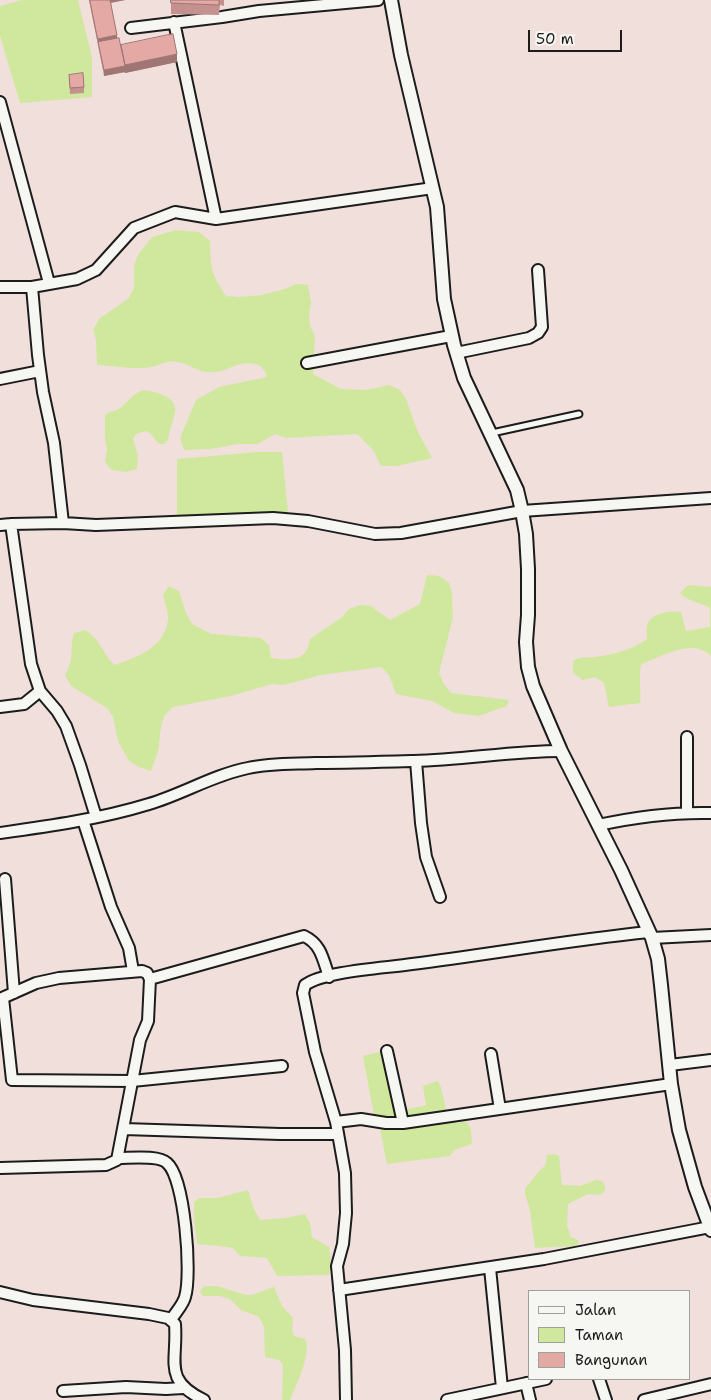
<!DOCTYPE html>
<style>
body{margin:0}
#map{position:relative;width:711px;height:1400px;overflow:hidden;background:#f1dfdb;font-family:"Shantell Sans",sans-serif}
canvas{display:block}
.legend{position:absolute;left:528px;top:1290px;width:162px;height:90px;box-sizing:border-box;background:#f6f6f2;border:1px solid #9f9f9c;margin:0;padding:6px 9px;list-style:none;font-size:15px;color:#1c1c1c}
.legend li{display:flex;align-items:center;gap:10px;height:25px}
.legend b{width:25px;border:1px solid #9f9f9c}
.scale{position:absolute;left:528px;top:30px;width:94px;height:22px;box-sizing:border-box;border:2px solid #1c1c1c;border-top:0;padding-left:6px;font-size:15px;line-height:18px;white-space:nowrap;color:#1c1c1c;-webkit-text-stroke:4px #f6f6f2;paint-order:stroke}
</style>
<div id="map">
<canvas width="711" height="1400"></canvas>
<ul class="legend">
<li><b style="height:6px;background:#f6f6f2"></b>Jalan</li>
<li><b style="height:14px;background:#d0e89e"></b>Taman</li>
<li><b style="height:14px;background:#e4a9a5"></b>Bangunan</li>
</ul>
<div class="scale">50 m</div>
</div>
<script>
const g = document.querySelector('canvas').getContext('2d');
g.lineJoin = 'round';
function paint(path, color) { g.fillStyle = color; g.fill(path, 'evenodd'); }
function stroke(path, color, width, dash) { g.strokeStyle = color; g.lineWidth = width; g.lineCap = dash ? 'butt' : 'round'; g.setLineDash(dash || []); g.stroke(path); }
paint(new Path2D(`
 M22,0H78L92,57V97L20,103L0,36V6Z
 M176,230L199,232L210,241C211,268 210,272 226,296L239,297L262,295L285,289L296,284L308,285L311,303L309,315L310,326L315,336L313,374L341,389L366,390L389,385L400,390L406,399L417,430L432,458L397,466H381L373,450L357,434L286,438L275,434L258,444H238L211,449L184,450L180,438L196,400L219,387L267,377C266,371 261,365 255,364C240,360 228,371 214,372C199,374 191,364 177,362C167,360 161,365 151,367C140,370 110,366 97,365L96,340L93,330L99,319L128,299L134,288V266L138,255L152,237Z
 M144,390C156,392 178,396 175,413C173,422 169,430 168,440L164,444H159L151,434L146,431L136,434L133,439L138,456L137,469L126,472L112,470L108,466L105,461L107,449L105,438V415C110,411 114,412 120,408C129,402 132,393 144,390Z
 M257,452H282L288,513L285,515L177,519V459Z
 M427,575L440,576L449,583L452,593L453,617L439,673L444,684L451,693L509,700L507,706L479,716L454,713L432,701L396,694L389,675L381,667L321,675L284,685L272,684L231,696L173,707L164,716L161,727L158,752L151,771L139,767L129,761L118,741L113,717L107,708L71,686L65,675C75,659 69,649 74,633L85,630C100,639 102,652 114,665C136,658 166,647 168,619C169,614 164,601 163,595L169,586L179,591L186,613L192,624L212,634L261,638L269,645L271,658C281,659 300,662 306,651C308,648 309,642 310,639L342,617L349,609L360,605L371,606L390,620L420,604Z
 M688,585L711,587V656C692,638 666,655 646,662L641,665C638,677 642,690 640,703L609,707L604,683L595,677L583,680L573,673V661C585,655 584,659 595,657C612,655 634,649 647,639C647,635 646,630 647,626C649,613 671,610 681,612L686,631L710,627V608C698,601 690,603 680,593Z
 M391,1049L405,1110L426,1105L423,1086L438,1081L441,1087L449,1123L467,1122L471,1129L472,1144L454,1150L450,1156L387,1164L380,1129L374,1116L363,1056Z
 M554,1154L559,1156L562,1185L580,1186L596,1180L602,1181L605,1186V1191L600,1195L588,1194L568,1204L567,1226L571,1237L578,1240L579,1243L575,1246L535,1248L530,1210L525,1194V1188C533,1181 537,1171 545,1166L547,1155Z
 M248,1190L254,1209L260,1220L286,1218L305,1214L310,1223L312,1237L329,1247L331,1258L329,1275L277,1276L267,1258L240,1256L233,1248L220,1246L197,1244L194,1219V1202L199,1198H217Z
 M204,1286H217L246,1295H252L274,1287L282,1306L293,1318L292,1331L294,1336L305,1339C312,1354 296,1385 290,1400H282L283,1365L279,1360L265,1357L264,1327L259,1317L241,1310L230,1299L220,1296H203L200,1291Z`), '#d0e89e');
const service = new Path2D(`
 M492,433L579,414`);
const minor = new Path2D(`
 M174,22L216,219
 M131,28L222,17L259,11L378,0
 M0,102L49,283
 M0,287H32
 M456,353L529,338L538,333L542,327L538,270
 M307,363L451,336
 M0,379L40,371
 M63,523L54,443L43,392L38,355L32,287L77,279L96,270L134,228L175,212L216,219L433,188
 M11,524L31,664L40,691L57,711L66,726L80,765L96,817
 M0,525L11,524L63,523L96,525L273,518L308,521L375,534L401,533L522,511L711,498
 M0,707L24,704L40,691
 M687,737V813
 M416,761L421,823L426,857L440,897
 M83,820L111,907L129,948L133,971
 M598,825C635,817 672,812 711,813
 M0,833C50,826 100,819 149,804C183,794 213,775 248,768C270,763 293,764 316,763C349,763 381,762 414,761C463,760 512,751 561,751
 M5,879L14,993
 M652,938L711,935
 M150,979L304,936C321,944 323,959 329,977
 M3,998L12,1080L132,1081L282,1066
 M0,999L36,983L59,978L142,971L147,973L150,979L148,1021L140,1040L117,1160L106,1165L0,1168
 M387,1051L403,1123
 M491,1054L500,1109
 M670,1065L711,1060
 M336,1122L361,1119L386,1123H403L671,1084
 M124,1129L280,1134H338
 M119,1158C131,1158 159,1155 167,1163C185,1178 192,1275 185,1297C183,1305 175,1313 171,1320
 M490,1268L502,1388
 M339,1290L544,1259L710,1227
 M0,1292L33,1300L149,1314L168,1318L175,1324C178,1361 162,1380 204,1400
 M599,1379L606,1400
 M526,1383L530,1400
 M63,1391L126,1387L166,1389L183,1388
 M346,1400L345,1350L337,1266L343,1244L346,1213L345,1173L336,1122L315,1052L303,993L305,985C324,971 386,968 412,964C491,954 570,940 649,932
 M447,1400L546,1379
 M644,1400L711,1384`);
const tertiary = new Path2D(`
 M391,0L401,55L437,207L444,299L454,345L464,378L517,490L522,511L526,534L528,569V615L526,642L528,667L533,686L561,751L621,870L652,938L658,959L661,985L671,1084L679,1130L695,1187L711,1230`);
stroke(service, '#1c1c1c', 9);
stroke(minor, '#1c1c1c', 14);
stroke(tertiary, '#1c1c1c', 16);
stroke(service, '#f6f6f2', 5);
stroke(minor, '#f6f6f2', 10);
stroke(tertiary, '#f6f6f2', 12);
paint(new Path2D(`
 M89,0H125L111,3L117,38L121,47L177,62L125,73V72L104,76Z
 M171,0H224V6L220,5L219,15L171,14Z
 M69,75L84,87V93L70,94Z`), '#c4918e');
paint(new Path2D(`
 M109,0H125L109,3Z
 M117,35V44L98,42V39Z
 M177,54V62L125,73V65Z
 M125,66V72L104,76V70Z`), '#a07674');
const building = new Path2D(`
 M90,0H110L117,35L98,39Z
 M171,0H219V5L171,3Z
 M173,34L177,54L125,65L121,45Z
 M119,38L125,66L104,70L98,42Z
 M83,73L84,87L70,88L69,75Z`);
paint(building, '#e4a9a5');
stroke(building, '#a07674', 1);
</script>
